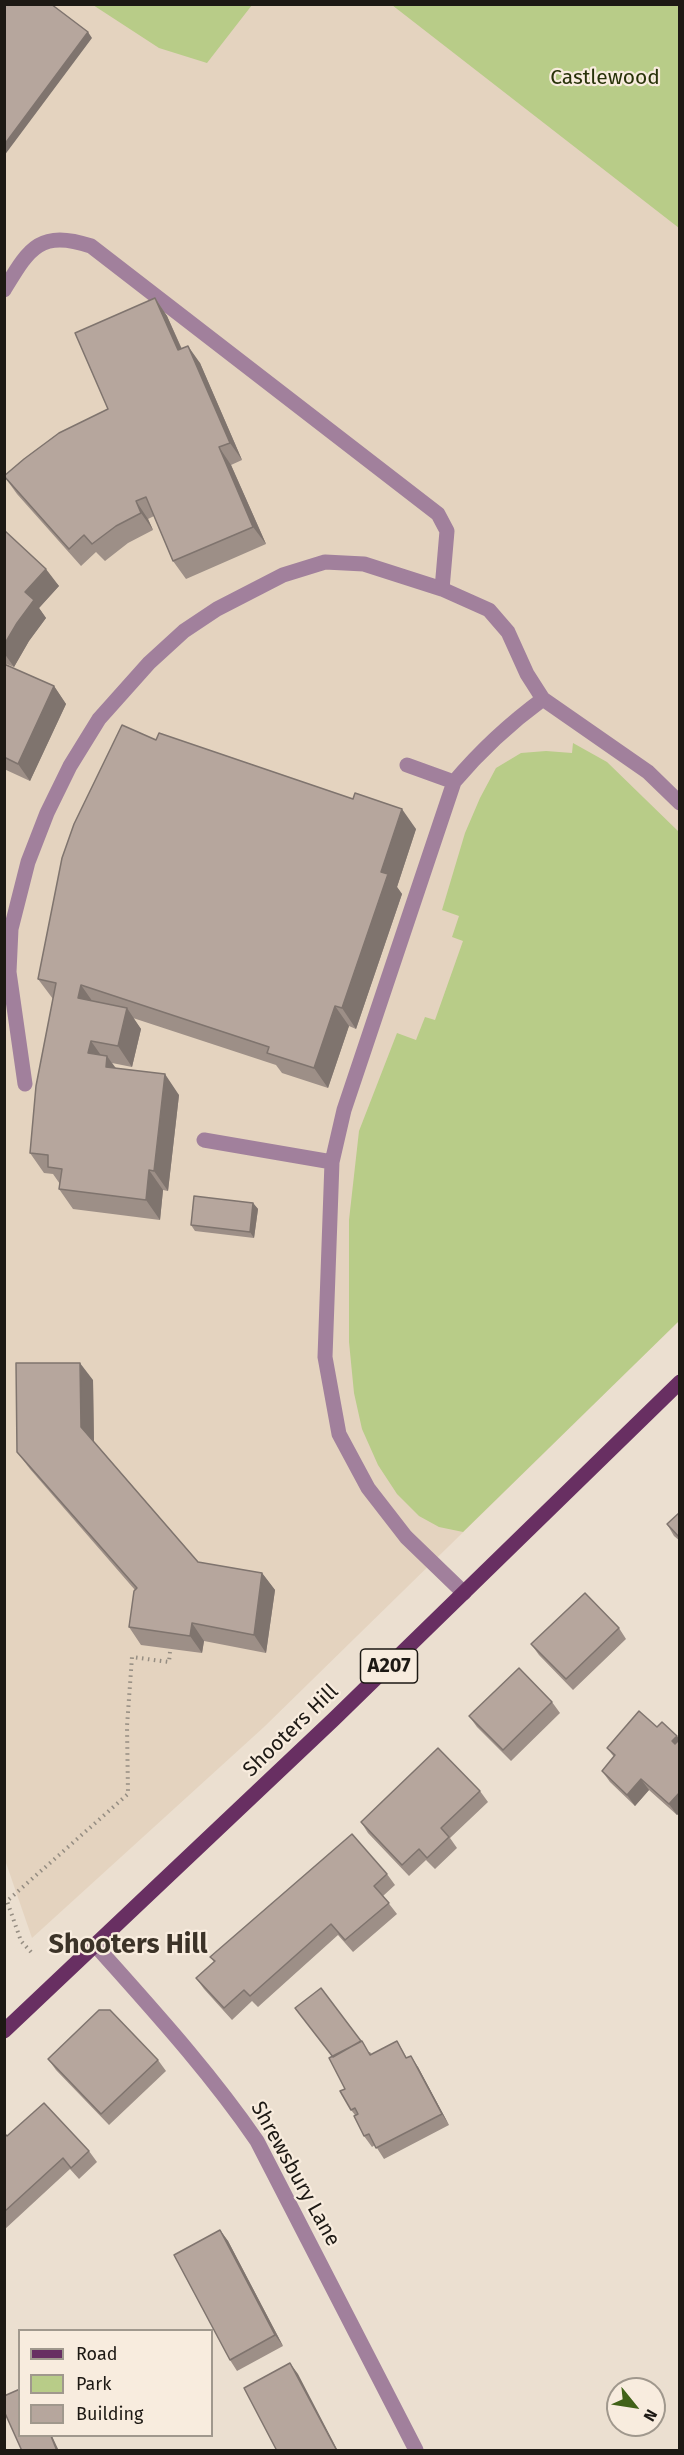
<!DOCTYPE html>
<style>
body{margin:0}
#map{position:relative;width:684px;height:2455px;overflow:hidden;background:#ebdfd0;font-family:"Fira Sans",sans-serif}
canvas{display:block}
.frame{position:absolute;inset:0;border:6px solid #1d1914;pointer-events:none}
.legend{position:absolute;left:18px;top:2329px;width:195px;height:108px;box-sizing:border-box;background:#f8ecde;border:2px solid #a0988d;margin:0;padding:8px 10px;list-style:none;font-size:18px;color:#1d1914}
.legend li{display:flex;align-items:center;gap:12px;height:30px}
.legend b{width:30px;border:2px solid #a0988d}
.north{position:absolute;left:606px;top:2377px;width:60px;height:60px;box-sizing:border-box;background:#f8ecde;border:2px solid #a0988d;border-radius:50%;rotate:120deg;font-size:16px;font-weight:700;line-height:24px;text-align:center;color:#1d1914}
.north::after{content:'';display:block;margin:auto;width:21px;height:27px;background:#416218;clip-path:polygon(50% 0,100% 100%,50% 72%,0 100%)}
</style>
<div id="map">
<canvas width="684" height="2455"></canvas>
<div class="frame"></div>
<ul class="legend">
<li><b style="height:8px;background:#682f62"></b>Road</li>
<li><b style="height:16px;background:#b8cc88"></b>Park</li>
<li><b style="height:16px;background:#b6a69d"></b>Building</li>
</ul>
<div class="north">N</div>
</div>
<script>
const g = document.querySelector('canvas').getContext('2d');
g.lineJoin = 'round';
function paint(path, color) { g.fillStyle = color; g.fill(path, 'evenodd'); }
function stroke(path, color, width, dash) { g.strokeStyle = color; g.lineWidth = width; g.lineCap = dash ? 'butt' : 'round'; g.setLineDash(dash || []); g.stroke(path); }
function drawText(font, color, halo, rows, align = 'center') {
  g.font = font + ' "Fira Sans",sans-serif'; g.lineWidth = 4.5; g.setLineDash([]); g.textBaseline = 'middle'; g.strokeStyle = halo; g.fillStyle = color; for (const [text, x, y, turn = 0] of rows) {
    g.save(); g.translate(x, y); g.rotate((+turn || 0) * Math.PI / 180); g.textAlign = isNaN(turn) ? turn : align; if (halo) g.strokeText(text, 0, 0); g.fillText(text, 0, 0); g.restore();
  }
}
paint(new Path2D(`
 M5,5H679V1321L264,1727L32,1938L5,1860Z`), '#e4d3bf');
paint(new Path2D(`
 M93,5L252,4V5L207,63L159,48Z
 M392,5H679V228Z
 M573,743L607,762L679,832V1321L463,1532L439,1527L419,1516L397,1494L378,1465L362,1429L354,1393L349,1342V1220L359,1131L397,1033L416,1040L425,1017L435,1020L463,941L452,937L459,916L442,910L465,833L480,798L496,768L521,753L546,751L572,753Z`), '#b8cc88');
stroke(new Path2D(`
 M31,1952L21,1941L7,1901L128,1794L127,1726L132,1657L169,1662L170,1652`), '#958d82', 4, [1.5, 4.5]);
stroke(new Path2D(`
 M4,290C29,249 39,229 91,246L438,514L447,531L442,589
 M407,765L454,782
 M25,1084L9,972L11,929L28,862L47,813L70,766L99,719L149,663L184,631L217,609L283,575L325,562L364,564L442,589L489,610L508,632L527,674L543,699L648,772L680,803
 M204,1140L332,1162
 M464,1593L406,1537L368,1488L339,1434L325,1357L332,1162L344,1110L454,782C481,750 509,724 543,699`), '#a1809c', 15);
stroke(new Path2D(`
 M96,1946C152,2009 209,2071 257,2141L416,2450`), '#a1809c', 15);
stroke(new Path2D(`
 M4,2031L334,1719L680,1382`), '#682f62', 15);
paint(new Path2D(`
 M155,298L167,316L182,349L200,363L242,460L231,465L266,544L186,579L173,561L154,516L148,519L153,530L128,543L105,561L96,552L81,566L17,494L4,476L108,409Z
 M4,530L59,586L39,608L46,618L29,641L14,667L4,663Z
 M4,664L54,686L66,704L30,781L4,769Z
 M156,740L416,829L397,887L402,894L356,1029L349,1026L328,1088L282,1073L276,1065L133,1018L141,1029L132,1067L112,1063L116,1068L179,1095L168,1191L163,1190L160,1220L73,1209L59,1189L60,1184L53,1174L44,1173L30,1153L53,999L38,979Z
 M253,1203L258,1209L254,1238L195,1231L191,1225Z
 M93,1380L94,1442L198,1562L262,1573L275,1590L266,1653L204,1641L202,1653L141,1645L129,1627L135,1590L30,1469L17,1452Z
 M680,1512V1541L674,1536L667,1524Z
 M619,1628L626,1639L573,1690L539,1655L531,1644Z
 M552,1702L560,1713L511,1761L477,1727L469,1716Z
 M657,1727L680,1739V1812L677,1815L649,1790L635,1806L610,1782L602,1771L614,1757L607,1748Z
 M480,1791L488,1802L450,1838L457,1848L435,1869L426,1860L409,1876L368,1833L361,1822Z
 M387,1874L395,1885L383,1896L397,1914L353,1952L338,1935L258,2007L252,2001L232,2020L204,1989L196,1978L214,1962L210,1957Z
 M397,2041L407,2058L418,2067L449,2125L384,2159L375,2145L372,2147L364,2136L355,2115L351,2110L345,2089L332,2057L370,2052L372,2055Z
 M48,2059L158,2060L166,2071L109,2125L56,2070Z
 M4,2133L7,2136L89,2151L97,2162L79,2179L70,2169L4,2230Z
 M220,2230L228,2241L283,2346L237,2371L230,2360Z`), '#9d8f87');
paint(new Path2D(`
 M88,32L92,38L4,156V145Z
 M155,298L167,316L190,368L178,350Z
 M188,346L200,363L242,460L230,443Z
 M219,447L231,465L266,544L253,527Z
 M136,501L148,519L153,530L141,513Z
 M46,569L59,586L39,608L46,618L29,641L14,667L4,653V645L25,592Z
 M54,686L66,704L30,781L18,764Z
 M402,809L416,829L397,887L402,894L356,1029L342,1008L381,872Z
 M81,985L95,1005L78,998Z
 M335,1006L349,1026L328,1088L314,1068Z
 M127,1008L141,1029L132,1067L118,1046Z
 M91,1041L105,1061L88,1053Z
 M107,1056L121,1076L106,1067Z
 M165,1074L179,1095L168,1191L154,1171Z
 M149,1170L163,1190L160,1220L146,1200Z
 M253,1203L258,1209L254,1238L250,1232Z
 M80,1363L93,1380L94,1445L81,1427Z
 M262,1573L275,1590L266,1653L254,1635Z
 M192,1623L204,1641L202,1653L190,1636Z
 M677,1736L680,1740V1751L672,1741Z
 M641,1779L649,1790L635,1806L627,1795Z
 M680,1792V1812L677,1815L669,1804Z
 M411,2056L418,2067L449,2125L442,2114Z
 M220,2230L228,2241L283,2346L275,2335Z
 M290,2363L298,2374L338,2451H337Z
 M51,2436H52L59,2451H57Z`), '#7f746e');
const building = new Path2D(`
 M4,4H51L88,32L4,145Z
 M155,298L178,350L188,346L230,443L219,447L253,527L173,561L146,497L136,501L141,513L116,526L92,544L84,535L69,549L4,476L24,459L59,433L108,409L75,333Z
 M4,530L46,569L25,592L34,600L17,623L4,645Z
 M4,664L54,686L18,764L4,757Z
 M122,725L156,740L159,733L353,799L355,793L402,809L381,872L388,874L342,1008L335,1006L314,1068L267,1053L269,1047L81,985L78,998L127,1008L118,1046L91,1041L88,1053L107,1056L106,1067L165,1074L154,1171L149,1170L146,1200L59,1189L62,1169L48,1167V1155L30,1153L36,1086L56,983L38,979L62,858L74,824Z
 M194,1196L253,1203L250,1232L191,1225Z
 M16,1363H80L81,1427L198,1562L262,1573L254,1635L192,1623L190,1636L129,1627L134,1591L137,1588L17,1452Z
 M680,1512V1538L667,1524Z
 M585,1593L619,1628L566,1679L531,1644Z
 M519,1668L552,1702L503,1750L469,1716Z
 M639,1711L657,1727L662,1722L677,1736L672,1741L675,1744L680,1739V1792L669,1804L641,1779L627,1795L602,1771L615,1755L607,1748Z
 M438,1748L480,1791L441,1828L449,1837L427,1858L419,1849L402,1865L361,1822Z
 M352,1834L387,1874L374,1886L389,1903L345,1940L331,1924L250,1996L244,1990L224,2008L196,1978L215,1961L210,1957Z
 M321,1988L361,2041L333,2057L295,2008Z
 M99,2010H110L158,2060L101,2114L48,2059Z
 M362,2041L370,2055L397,2041L406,2058L411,2056L442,2114L376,2148L369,2134L364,2136L354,2116L358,2114L355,2108L351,2110L340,2091L345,2089L329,2058Z
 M44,2103L89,2151L71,2168L63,2158L4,2212V2133L7,2136Z
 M220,2230L275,2335L230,2360L174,2255Z
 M290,2363L337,2451H277L244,2388Z
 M20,2389V2436H51L57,2451H22L4,2411V2396Z`);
paint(building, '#b6a69d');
stroke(building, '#7f746e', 1.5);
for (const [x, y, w] of [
 [389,1666,57]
]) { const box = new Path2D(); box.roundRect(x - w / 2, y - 17, w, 34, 4.5); g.fillStyle = '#f8ecde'; g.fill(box); stroke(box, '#1d1914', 1.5); }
drawText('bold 20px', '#1d1914', null, [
 ["A207",389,1666]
]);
drawText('21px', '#283209', '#f8ecde', [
 ["Castlewood",605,78]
]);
drawText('21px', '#1d1914', '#f8ecde', [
 ["Shooters Hill",291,1731,-44],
 ["Shrewsbury Lane",295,2174,61]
]);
drawText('bold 27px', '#3c3328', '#f8ecde', [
 ["Shooters Hill",128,1945]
]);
</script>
